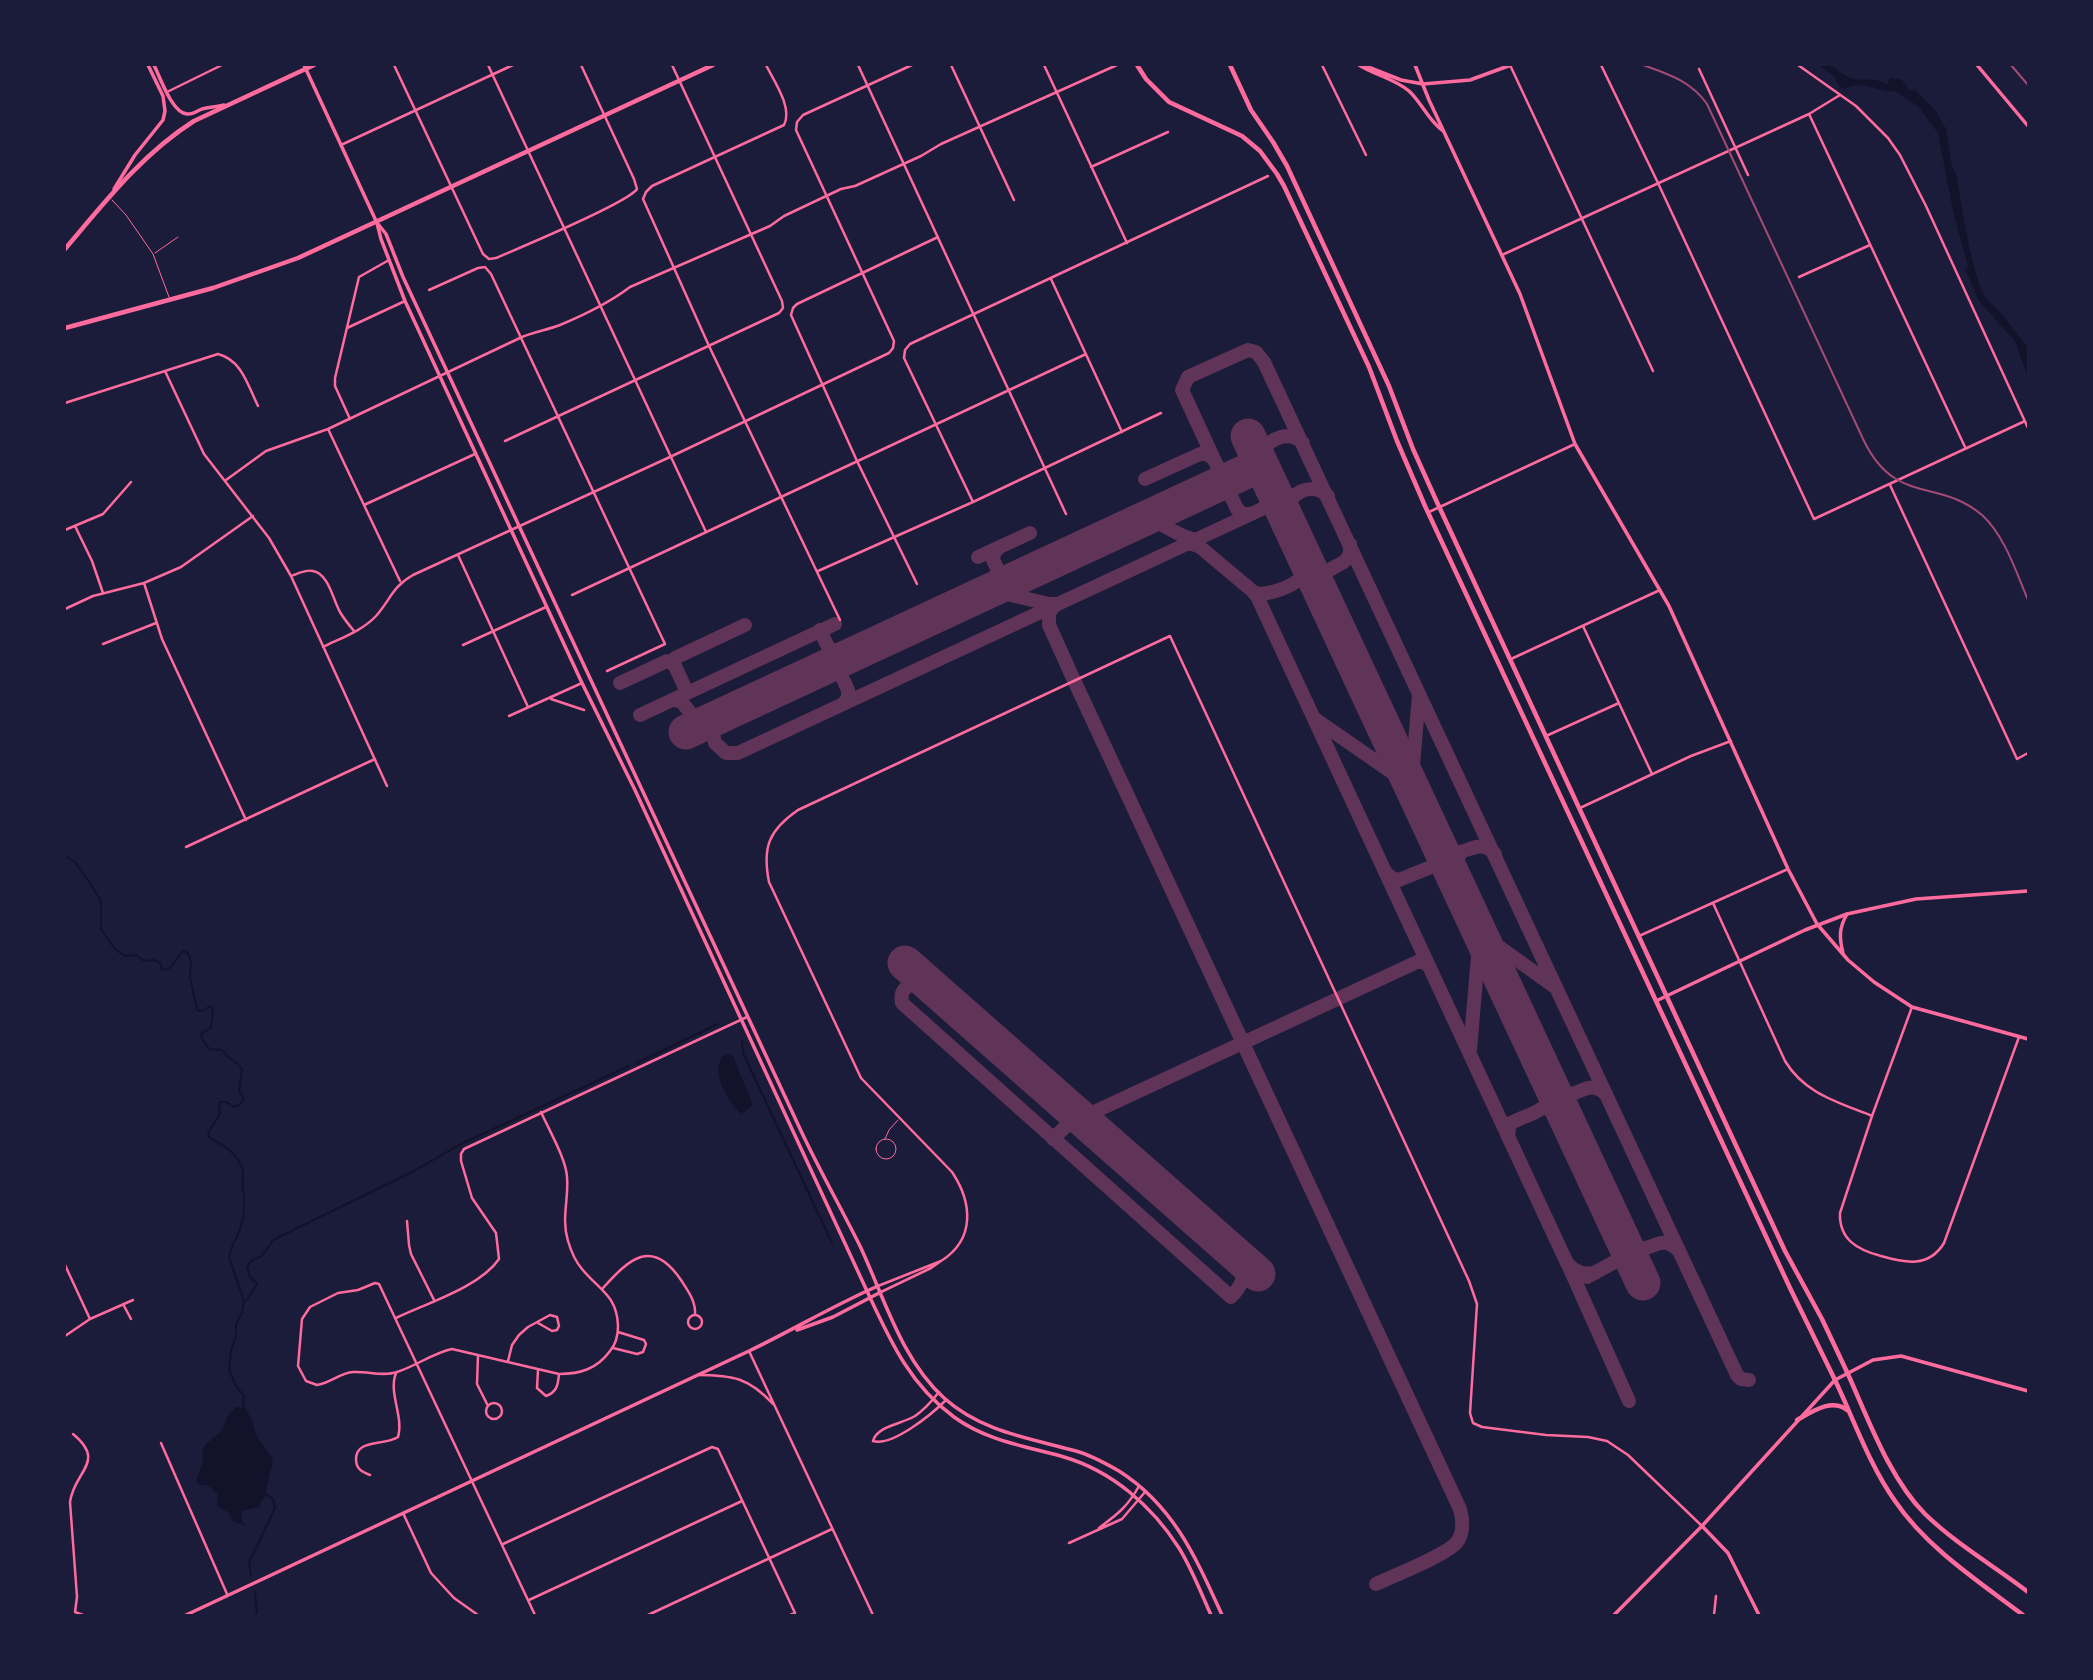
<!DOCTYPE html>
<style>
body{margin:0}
#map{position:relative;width:2093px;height:1680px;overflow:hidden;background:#1b1b3a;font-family:Raleway,sans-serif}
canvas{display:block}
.frame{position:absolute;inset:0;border:66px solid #1b1b3a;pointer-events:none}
</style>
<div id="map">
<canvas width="2093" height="1680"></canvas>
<div class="frame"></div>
</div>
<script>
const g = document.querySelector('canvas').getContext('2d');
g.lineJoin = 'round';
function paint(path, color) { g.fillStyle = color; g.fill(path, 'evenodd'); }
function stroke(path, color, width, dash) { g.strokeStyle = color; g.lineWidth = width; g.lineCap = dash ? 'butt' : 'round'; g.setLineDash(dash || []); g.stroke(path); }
paint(new Path2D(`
 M1819,65H1831C1837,70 1844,75 1851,78C1865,83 1871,75 1887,85L1890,78L1901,79L1910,91L1914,89L1935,110L1946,129L1951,163L1956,175L1969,247L1979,284L1986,299L2001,313L2028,348V377L2015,341L1979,301L1965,269L1968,267L1953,211L1938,133L1918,106L1895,91C1878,94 1862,78 1844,89L1839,86L1834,76Z
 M726,1054L733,1056L753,1105L741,1114C728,1102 707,1067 726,1054Z
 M236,1407L245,1408L252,1420L256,1435L273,1460C271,1473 266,1483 266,1496L261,1501L259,1507L242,1511L241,1517L245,1526L233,1521L228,1512L217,1506L218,1495C213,1488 208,1484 199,1485L196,1480L203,1463L202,1451L206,1444L221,1432L228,1416Z`), '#12122b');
stroke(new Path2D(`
 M65,856L75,862L90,883L101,901V929L115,949L125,956L136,955L144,961L153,960L160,962L162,970L170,968L183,951L188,953L191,962L190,977L197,1010L202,1011L211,1006L213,1012L211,1028L201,1034L202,1039L209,1049L222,1050C228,1059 236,1060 242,1069L239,1091L244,1099L239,1105L233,1107L226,1102H221L219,1106L220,1114L208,1133L210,1138C224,1145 240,1155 243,1172C243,1177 242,1183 243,1188C245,1201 245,1214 241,1226C238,1237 231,1245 229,1257L244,1301L242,1313L236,1324V1336L231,1351L229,1369L236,1386L244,1396L243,1408
 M742,1040L743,1053L832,1243
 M637,1063L718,1024
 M245,1300L248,1299L257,1284L250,1277L247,1268L251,1261L262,1256L273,1240L412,1172L461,1144L629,1066
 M251,1575L249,1563L275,1508L273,1499L267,1495
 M255,1592L257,1615`), '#12122b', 2);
stroke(new Path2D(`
 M1262,466V452C1271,437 1290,430 1303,443
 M1145,479L1200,454H1207L1214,459
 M1251,514H1243L1237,509L1182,390L1188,377L1248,350L1256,352L1264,362L1737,1375L1741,1379L1749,1380
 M1286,518C1285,494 1310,480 1328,496
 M1140,521C1161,518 1176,537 1196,540
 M1187,544H1193L1200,547L1256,594L1567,1263C1575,1272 1583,1275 1595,1273
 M998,548L994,554L993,560L1011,595L1049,604H1058
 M978,557L1030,533
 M998,570L1010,577L1025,574
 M1320,590C1322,558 1353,573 1350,544
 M1254,593C1267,596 1293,587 1301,577C1306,572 1306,567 1307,561
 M981,595L995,583L997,570
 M1055,605L1049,613V625L1072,676L1460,1509C1463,1519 1464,1533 1457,1542C1447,1555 1393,1576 1376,1584
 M820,630L848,690V698L843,704
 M828,647L839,655L853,654
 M814,672L826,663L829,649
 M620,683L667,661L674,664
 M687,692L674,664L675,658L745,625
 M672,700L681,701L696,720L711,721
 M640,715L835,624
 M719,717L712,729L715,743L726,753H738L1264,508L1272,499L1273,489L1281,495H1296
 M1315,719L1403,780L1415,795
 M1415,793L1412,777L1419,695
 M1438,844C1460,868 1475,832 1495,854
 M1385,872L1392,878L1399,880L1431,867L1439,856L1438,844
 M1454,878L1453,863L1461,853
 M1477,927L1488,939L1555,987
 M941,995C931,989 919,979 907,987C901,991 901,996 902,1003L1231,1297C1252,1275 1242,1267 1227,1245
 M1470,1050L1479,944L1476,926
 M1550,1083C1575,1112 1583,1073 1606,1094
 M1542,1108L1555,1109L1565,1117
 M1508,1137L1509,1128L1511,1123C1531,1112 1555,1112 1550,1083
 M1053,1139L1067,1125L1081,1118L1417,962H1423L1429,966
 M1622,1239L1639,1249C1656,1248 1662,1235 1678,1250
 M1569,1267L1629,1401
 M1587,1277L1618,1260L1622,1251V1239`), '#603358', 14);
stroke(new Path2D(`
 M1248,436L1643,1283
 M686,732L1245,472
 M905,963L1258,1274`), '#603358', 35);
stroke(new Path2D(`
 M112,200L126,215L153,254L169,297
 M155,253L178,237
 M876 1149a10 10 0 1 1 20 0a10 10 0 1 1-20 0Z
 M885,1139L889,1130L898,1120`), '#ff6b9d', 1);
stroke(new Path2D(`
 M394,65L483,254L489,259L496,258C519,248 628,203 637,189L634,179L581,65
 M488,65L706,532
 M766,65C774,81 793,108 784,125L652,186L646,192L643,199L709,346L840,620
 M858,65L1066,514
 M951,65L1014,200
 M1044,65L1127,243
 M1322,65L1366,155
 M1510,65L1653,371
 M1601,65L1658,183L1814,519L2025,421
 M1798,65L1856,106L1888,138L1900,155L1926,206L2028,428
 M1699,69L1748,175
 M167,92L222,65
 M1809,114L1965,447
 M341,145L513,65
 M1091,167L1168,132
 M1502,255L1809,114L1840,95
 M1799,277L1870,245
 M1051,279L1122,432
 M429,290L478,268L485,267L491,274L665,644L607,671
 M347,328L405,301
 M165,371L204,454L269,538L291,576L387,786
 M65,403L218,354C242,360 248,386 258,406
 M350,419L335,386V378L359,277L389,260
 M328,429L400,581
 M505,441L779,313L783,308L782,301L672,65
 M226,480L266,451L328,429L522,337C534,332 547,330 560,325C584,315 609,303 630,287L770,226L784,216L841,189L855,186L921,156L941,144L1117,65
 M1890,485L2017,759L2028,753
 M973,502L904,358L905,350L910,344L1268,176
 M364,505L475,454
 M1429,512L1575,444
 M75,526L92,561L103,593
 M65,530L103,514L131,482
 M458,555L528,707
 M818,571L973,502L1161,413
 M291,576C297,574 306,569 313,571C329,574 333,600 340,612C344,619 349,625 354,631
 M144,583L162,639L246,820
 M917,584L857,461L791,315L793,308L797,304L938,237
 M572,595L1086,354
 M65,609L93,596L144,583L181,567L253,516
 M1583,626L1652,774
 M103,644L156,623
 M463,645L546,607
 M323,647C341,638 362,631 376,616C391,599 392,587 413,575L670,457L889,353L893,348L894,341L796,130L797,122L803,115L912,65
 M1511,659L1660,590
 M551,699L584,710
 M509,716L582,683
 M1546,736L1619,703
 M1580,808L1691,756L1731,741
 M186,847L375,759
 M1713,903L1785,1061C1805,1094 1838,1102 1872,1116
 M1639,936L1788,869
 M1912,1007L1872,1116L1840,1213C1839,1240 1858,1250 1881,1256C1905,1263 1929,1268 1944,1243L2019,1037
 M407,1221L409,1245L411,1254L434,1300
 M941,1261C976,1239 972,1202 952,1172L861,1078L769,882C762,847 769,830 798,810L1170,636L1469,1281L1477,1304L1470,1413L1473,1423L1482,1427L1546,1435L1588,1437L1607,1441L1628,1455L1702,1526
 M65,1265L90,1319
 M878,1286L941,1261L931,1268L881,1292
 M603,1288C629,1259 652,1237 681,1280C688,1291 696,1301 695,1315
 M123,1304L131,1319
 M688 1322a7 7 0 1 1 14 0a7 7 0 1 1-14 0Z
 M396,1318C427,1303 480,1287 499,1259L496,1233L472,1198L461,1161V1154L464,1149L747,1017
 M65,1336L90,1319L133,1300
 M613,1348L637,1354L643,1352L646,1344L644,1340L618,1332
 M749,1351L873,1615
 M478,1355L477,1384L488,1406
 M508,1361L512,1345L519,1335L528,1327L550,1315L557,1317L559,1326L557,1330L552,1331L538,1323
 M538,1370L537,1388L546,1396C557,1392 558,1385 559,1374
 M698,1375C733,1375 749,1378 773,1404
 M939,1392C932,1401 924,1410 915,1416C902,1424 877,1426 873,1441C892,1447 932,1414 946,1400
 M486 1411a8 8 0 1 1 16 0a8 8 0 1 1-16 0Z
 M73,1434C107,1462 74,1471 70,1502L77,1597L75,1612L83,1615
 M161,1443L227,1594
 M370,1475C362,1472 356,1469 356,1459C356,1439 384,1446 398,1437C404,1416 388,1393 396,1373
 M403,1513L431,1573L454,1598L478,1615
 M1099,1528C1118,1514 1128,1506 1139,1486
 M1069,1543L1122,1519L1145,1492
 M503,1544L712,1447L718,1449L795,1613L790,1615
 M529,1600L742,1501
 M535,1615L379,1284L375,1283L358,1290L338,1293L310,1307L302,1319L298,1366L306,1381L317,1385C330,1383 340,1373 353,1372C368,1371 383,1377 397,1372C416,1366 433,1353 452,1349L559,1374C580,1374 597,1369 610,1351C616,1344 618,1335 618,1326C617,1295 599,1290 582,1269C575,1261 571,1251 568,1241C561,1218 569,1199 567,1177C566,1159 549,1130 541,1112
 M648,1615L832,1529
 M1714,1615L1716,1596`), '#ff6b9d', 2.5);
stroke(new Path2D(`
 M154,65C160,77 172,113 187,114C192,115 197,111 202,109C209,107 217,107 224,105
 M1977,65L2028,126
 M1423,84L1470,80L1511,65
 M114,189L135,155L163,120L165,111L163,96L148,65
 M1656,1001L1805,930L1847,914L1916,899L2028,891
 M1702,1526L1728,1553L1759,1615
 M1614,1615L1702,1526L1835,1380L1873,1360L1901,1356L2028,1391`), '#ff6b9d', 3.5);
stroke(new Path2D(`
 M304,65L377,223L381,239L405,301L582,683L635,790L867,1291C890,1340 909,1384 954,1417C987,1441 1025,1446 1064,1457C1112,1471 1152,1506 1179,1548C1192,1569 1201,1593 1211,1615
 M1359,65C1375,75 1395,79 1409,91C1422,103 1428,120 1442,130
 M1363,65L1401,80L1423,84
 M1415,65L1429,100L1520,294L1575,444L1669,606L1788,869L1817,924L1848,960L1874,982L1912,1007L2028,1039
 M378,224L386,234L403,277L802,1133C820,1171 841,1208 860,1246C884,1297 901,1359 944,1398C982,1432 1029,1438 1076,1451C1091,1455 1105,1463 1119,1471C1174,1506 1196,1558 1222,1615
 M1843,953C1839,937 1839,928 1847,914
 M797,1330L833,1317L881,1292
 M186,1615L749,1351C793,1330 834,1305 878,1286`), '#ff6b9d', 3.5);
stroke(new Path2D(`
 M1137,65L1146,79L1169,102L1242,136L1260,151L1277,174L1284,186L1369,367L1397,441L1425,506L1790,1288L1835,1380
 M1230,65L1251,110L1273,142L1287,166L1389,386L1413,449L1436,500L1785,1251L1822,1319L1847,1372
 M65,249C104,203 142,154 194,121L314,65
 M65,328L213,288L298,258L713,65`), '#ff6b9d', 4.5);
stroke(new Path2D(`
 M1847,1372C1868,1418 1889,1478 1925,1514C1956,1544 1994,1566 2028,1592
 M1835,1380C1854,1420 1869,1464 1895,1501C1927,1548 1978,1581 2023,1615
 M1797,1420C1812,1412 1831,1398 1847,1410`), '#ff6b9d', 4.5);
stroke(new Path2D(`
 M1643,65C1668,74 1691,81 1707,104L1864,441C1896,506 1939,478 1982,515C2005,536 2016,572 2028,600
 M2011,65L2028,85`), '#a44b75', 2);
</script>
